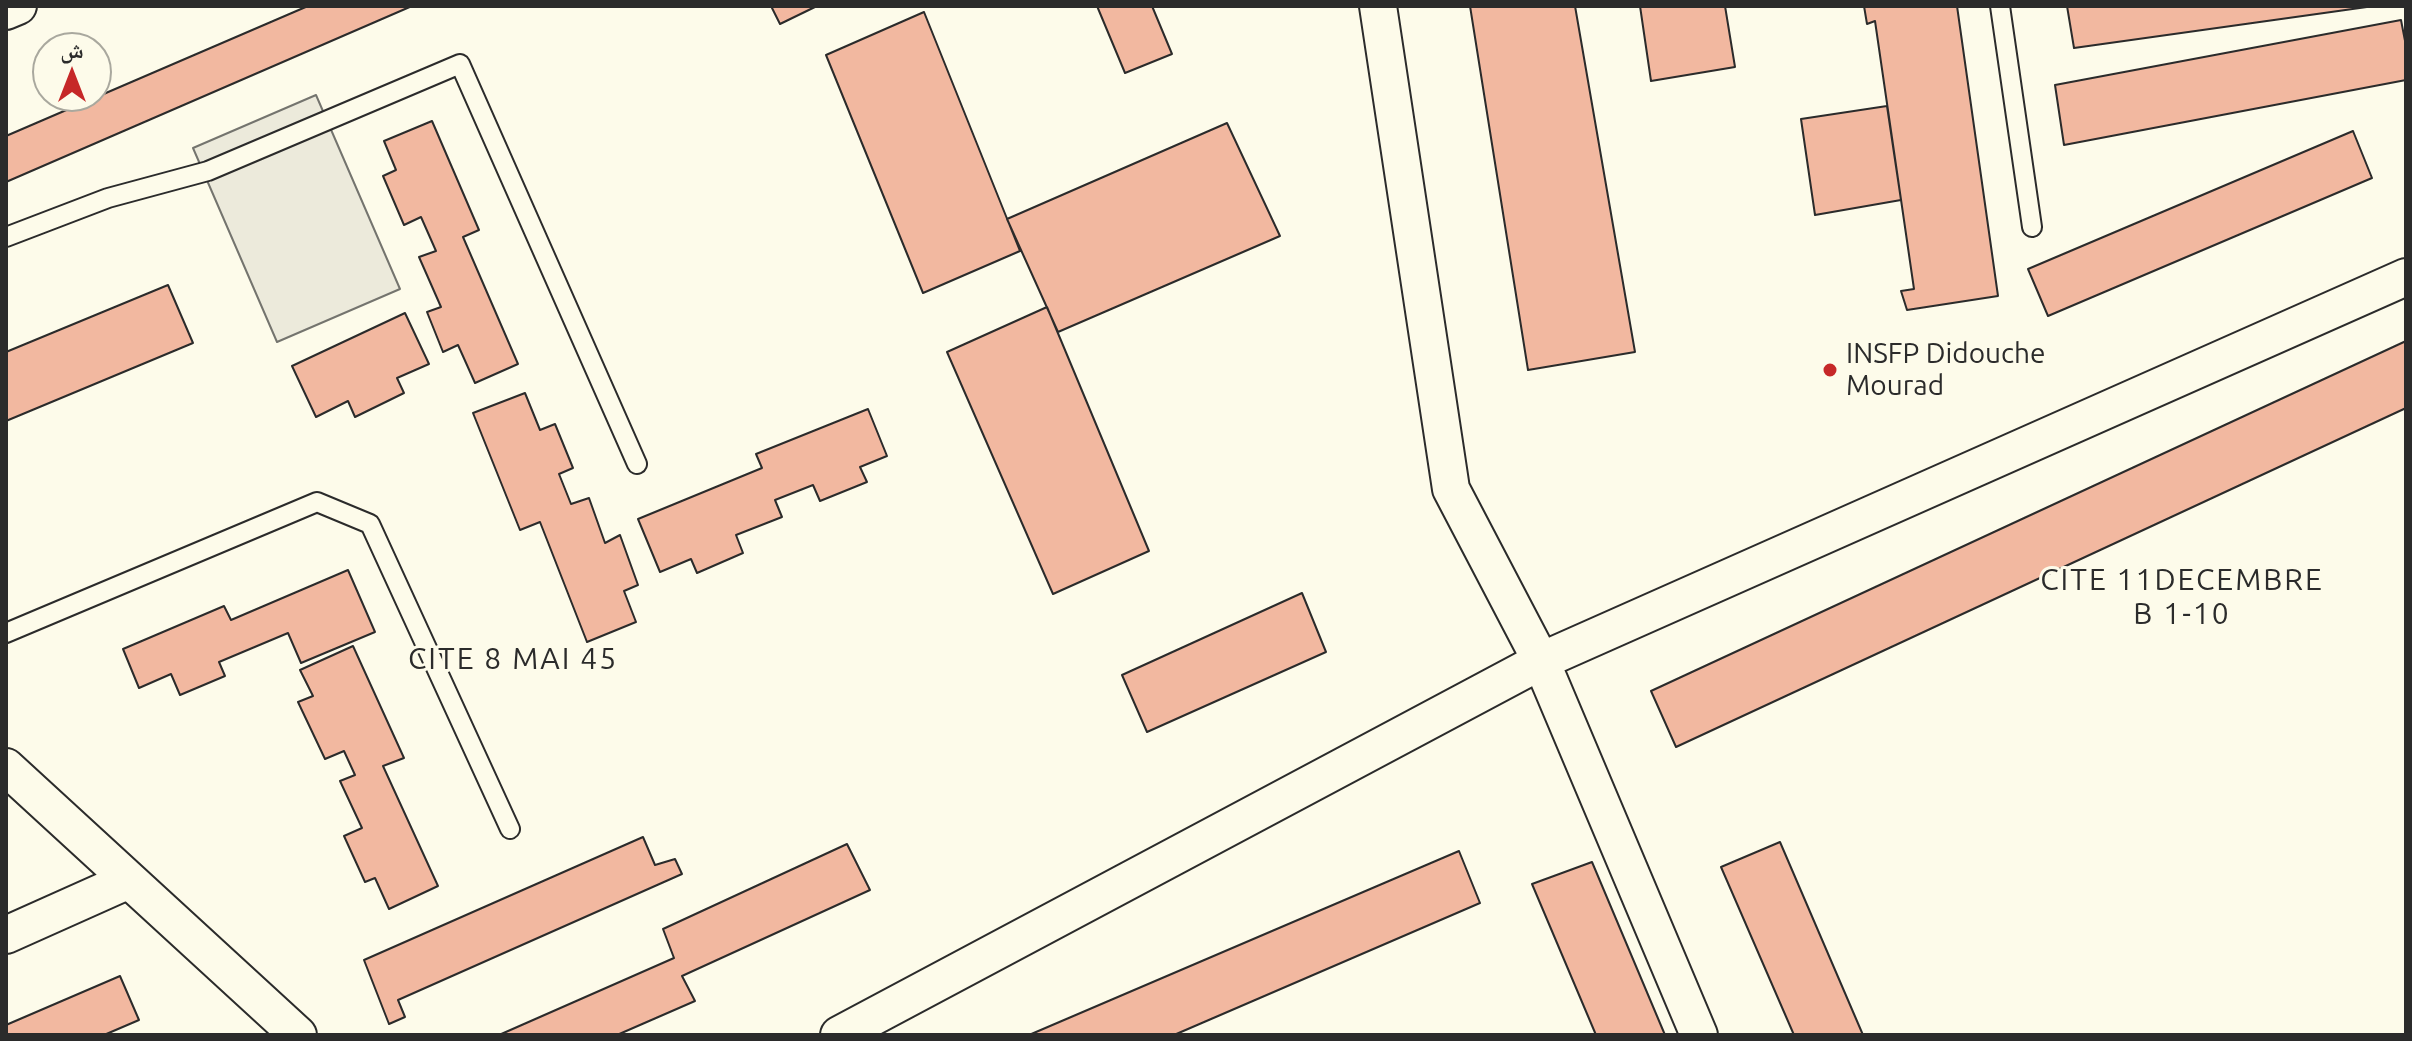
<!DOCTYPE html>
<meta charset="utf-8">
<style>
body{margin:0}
#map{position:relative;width:2412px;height:1041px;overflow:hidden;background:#fdfbea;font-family:Ubuntu,"Noto Naskh Arabic",sans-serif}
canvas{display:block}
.frame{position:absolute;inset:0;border:8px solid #2b2b2b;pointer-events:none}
.north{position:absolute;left:32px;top:32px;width:80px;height:80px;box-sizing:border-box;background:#fdfbea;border:2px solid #a9a89e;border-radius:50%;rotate:0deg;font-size:22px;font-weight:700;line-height:32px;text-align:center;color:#2b2b2b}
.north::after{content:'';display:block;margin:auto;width:28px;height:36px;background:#c62828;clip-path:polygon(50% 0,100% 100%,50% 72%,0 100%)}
</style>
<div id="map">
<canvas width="2412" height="1041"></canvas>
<div class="frame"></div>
<div class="north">ش</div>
</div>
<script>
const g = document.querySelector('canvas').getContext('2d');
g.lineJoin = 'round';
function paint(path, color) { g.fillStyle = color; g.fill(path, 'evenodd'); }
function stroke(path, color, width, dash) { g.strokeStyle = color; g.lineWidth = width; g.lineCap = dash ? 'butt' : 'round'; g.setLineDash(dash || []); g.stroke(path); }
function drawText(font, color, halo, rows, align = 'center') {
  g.font = font + ' Ubuntu,sans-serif'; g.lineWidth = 6; g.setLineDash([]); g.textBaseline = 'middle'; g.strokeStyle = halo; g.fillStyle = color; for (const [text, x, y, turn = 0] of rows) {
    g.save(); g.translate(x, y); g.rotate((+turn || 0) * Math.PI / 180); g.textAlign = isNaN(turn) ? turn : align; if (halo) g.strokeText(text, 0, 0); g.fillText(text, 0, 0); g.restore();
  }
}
const parking = new Path2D(`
 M316,95L400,289L277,342L193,148Z`);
paint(parking, '#eceadb');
stroke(parking, '#74746e', 2);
const building = new Path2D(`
 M308,6H412L6,182V136Z
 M771,6H817L780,24Z
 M1097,6H1152L1172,54L1125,73Z
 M1470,6H1575L1635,352L1528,370Z
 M1640,6H1725L1735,67L1651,81Z
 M1864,6H1957L1998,296L1907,310L1901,291L1914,289L1875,21L1867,24Z
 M2067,6H2374L2074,48Z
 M924,12L1020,251L923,293L826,55Z
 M2401,20L2406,46V80L2064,145L2055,85Z
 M1887,106L1901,200L1815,215L1801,119Z
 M432,121L479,230L463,237L518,364L475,383L458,345L443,352L427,312L441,307L419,257L436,251L421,217L404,225L383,176L396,170L384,141Z
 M1227,123L1280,236L1058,332L1007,219Z
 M2353,131L2372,178L2048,316L2028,269Z
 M168,285L193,343L6,421V352Z
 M1047,307L1149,551L1053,594L947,352Z
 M405,313L429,364L397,378L404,393L355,417L348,401L316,417L292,366Z
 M2406,341V408L1676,747L1651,691Z
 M525,393L540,430L555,424L573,468L559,474L571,504L589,498L605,543L620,535L638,585L624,591L636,622L587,642L540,522L520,530L473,413Z
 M868,409L887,456L860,467L867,482L820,501L813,485L775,500L782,517L736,535L743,553L697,573L691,559L660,572L638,519L762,468L756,454Z
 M348,570L375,632L301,663L288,633L219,662L225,676L180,695L171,674L139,688L123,649L224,606L231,620Z
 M1302,593L1326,652L1147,732L1122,675Z
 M353,646L404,758L383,766L438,886L389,909L375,878L365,882L344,836L362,828L340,781L355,775L344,751L325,759L298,702L313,696L300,670Z
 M643,837L655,865L675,859L682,874L398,1000L405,1017L389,1024L364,960Z
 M1780,842L1863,1035H1794L1721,867Z
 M847,844L870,890L682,976L695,1001L617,1035H499L674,958L663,929Z
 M1459,851L1480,903L1174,1035H1029Z
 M1592,862L1665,1035H1596L1532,884Z
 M120,976L139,1020L104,1035H6V1025Z`);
paint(building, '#f2b8a0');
stroke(building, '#2b2b2b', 2);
const service = new Path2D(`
 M2000,6L2032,227
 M6,237L108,198L208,171L460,64L637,464
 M6,633L317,502L370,524L510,829`);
const minor = new Path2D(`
 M1378,6L1451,489L1541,661L1699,1035
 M6,11L18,6
 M6,767L298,1035
 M6,935L129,880
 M839,1035L1541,661L2406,277`);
stroke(service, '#2b2b2b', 22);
stroke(minor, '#2b2b2b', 40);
stroke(service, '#fdfbea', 18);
stroke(minor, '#fdfbea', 36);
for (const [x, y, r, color] of [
 [1830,370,8,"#c62828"]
]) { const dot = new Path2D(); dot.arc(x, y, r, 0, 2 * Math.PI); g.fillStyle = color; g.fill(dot); stroke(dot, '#fdfbea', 3); }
drawText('28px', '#2b2b2b', '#fdfbea', [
 ["INSFP Didouche",1846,354],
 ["Mourad",1846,386]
], 'left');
g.letterSpacing = '2px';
drawText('30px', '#2b2b2b', '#fdfbea', [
 ["CITE 11DECEMBRE",2182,580],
 ["B 1-10",2182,614],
 ["CITE 8 MAI 45",513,659]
]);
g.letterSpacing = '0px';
</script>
